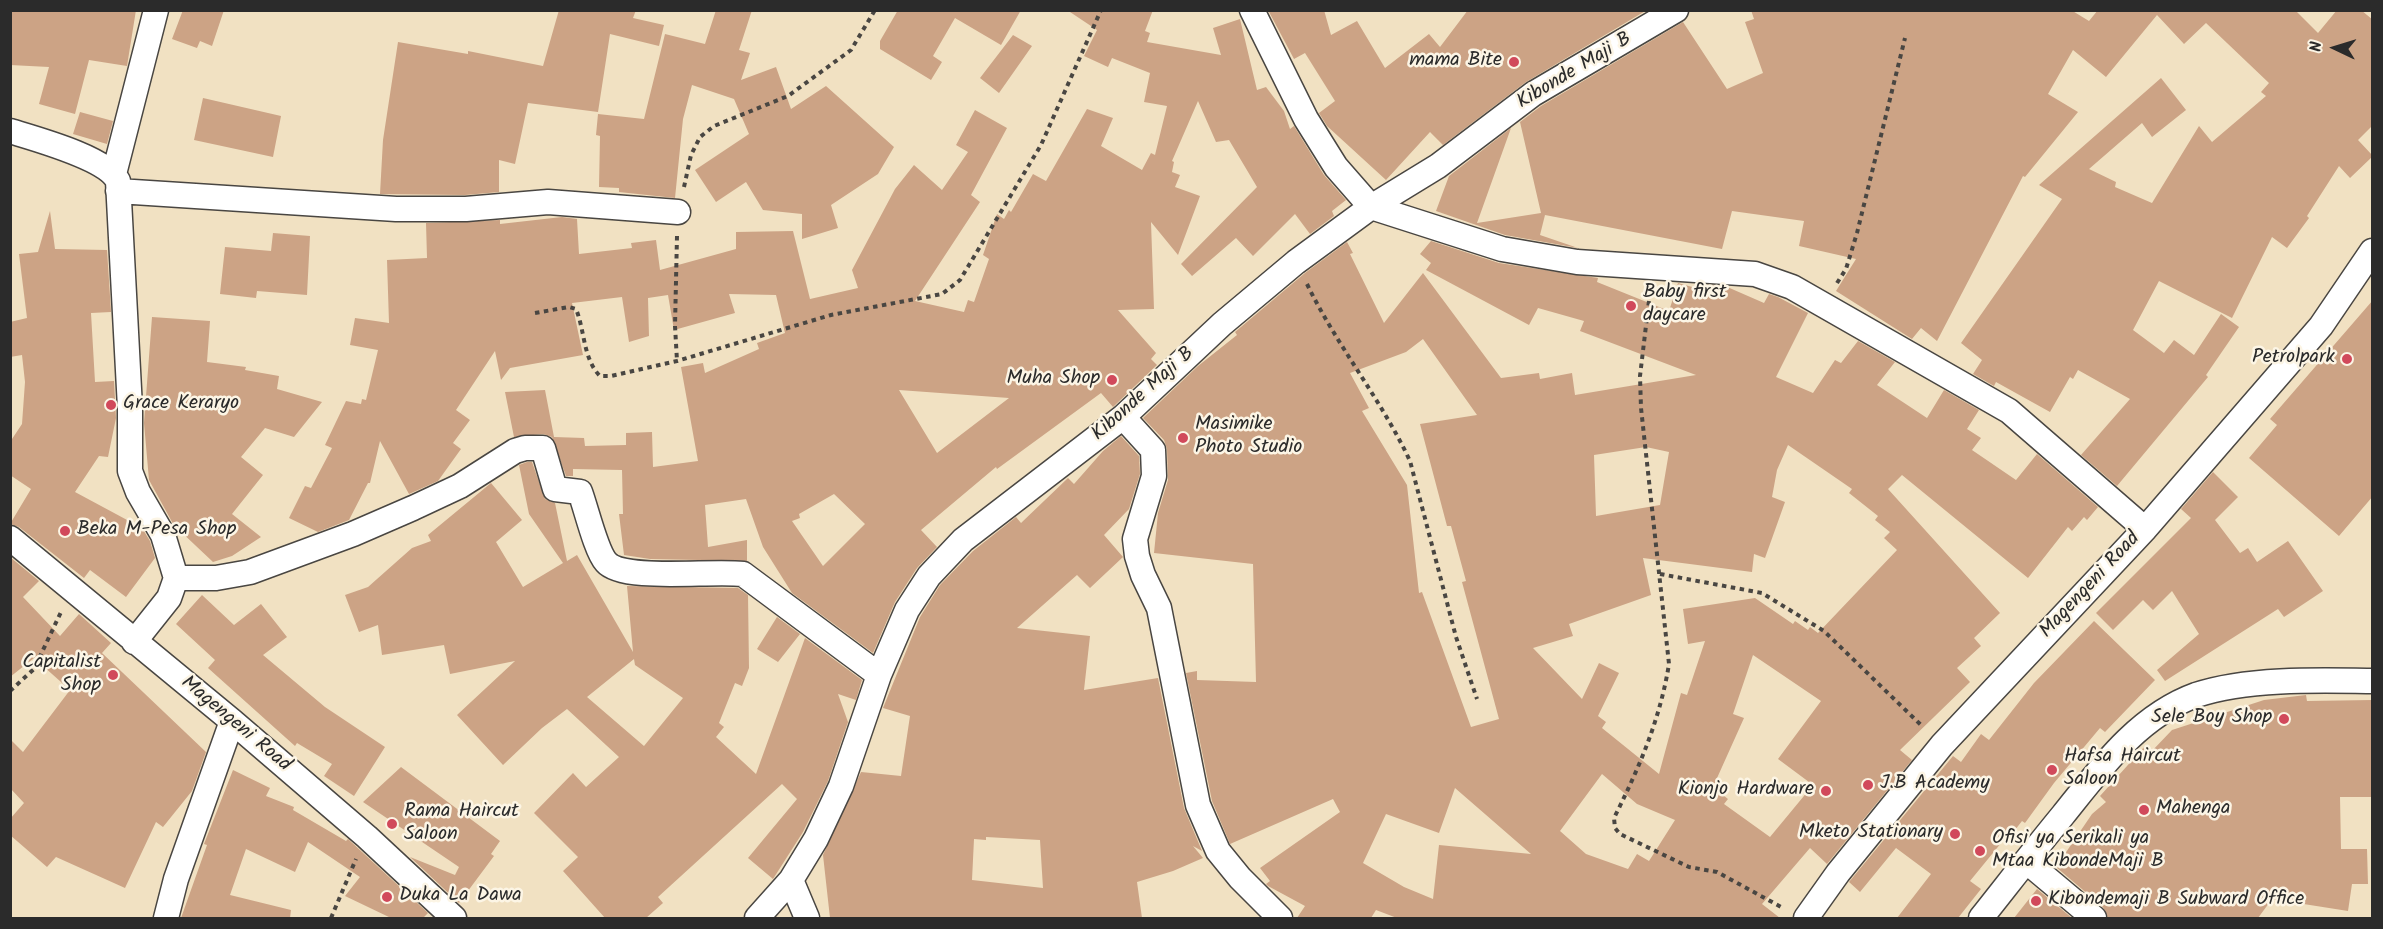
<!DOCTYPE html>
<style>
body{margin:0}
#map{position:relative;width:2383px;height:929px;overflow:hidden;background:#f1e1c2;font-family:Kalam,sans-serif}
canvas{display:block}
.frame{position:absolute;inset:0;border:12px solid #2b2b2b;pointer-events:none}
.north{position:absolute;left:2305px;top:18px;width:60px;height:60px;-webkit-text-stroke:4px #fcf5e5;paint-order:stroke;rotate:274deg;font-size:16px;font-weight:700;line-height:24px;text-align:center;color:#2b2b2b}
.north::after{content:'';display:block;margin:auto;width:21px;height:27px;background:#2b2b2b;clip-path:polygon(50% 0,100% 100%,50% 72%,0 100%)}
</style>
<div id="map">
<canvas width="2383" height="929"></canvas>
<div class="frame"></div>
<div class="north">N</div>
</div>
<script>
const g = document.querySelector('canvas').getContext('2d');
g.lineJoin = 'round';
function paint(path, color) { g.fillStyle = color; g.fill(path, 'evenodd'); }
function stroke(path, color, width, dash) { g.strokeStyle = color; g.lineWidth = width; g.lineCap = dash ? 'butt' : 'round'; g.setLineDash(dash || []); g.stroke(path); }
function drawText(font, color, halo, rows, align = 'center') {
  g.font = font + ' Kalam,sans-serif'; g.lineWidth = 5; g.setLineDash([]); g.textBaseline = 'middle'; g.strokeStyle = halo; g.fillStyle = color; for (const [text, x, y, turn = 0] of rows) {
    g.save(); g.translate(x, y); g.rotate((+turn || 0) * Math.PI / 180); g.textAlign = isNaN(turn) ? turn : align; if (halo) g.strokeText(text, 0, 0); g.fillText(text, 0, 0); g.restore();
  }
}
paint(new Path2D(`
 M10,10H136L127,66L89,60L75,114L39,104L49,67L10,65Z
 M183,10H224L212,46L200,41L197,48L172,39Z
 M559,10H636L633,18L664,25L659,46L610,34L598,112L528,103L515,164L499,160V192L465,195L380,194L383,140L398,42L468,54V51L543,66Z
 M716,10H752L739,50L750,53L741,80L776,67L791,109L826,86L894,147L878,174L831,205L838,228L802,239V214L763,210L746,182L716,202L695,170L749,134L734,99L692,85L683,119L675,198L619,192V188L599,187L600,136L596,135L598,114L644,119L665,34L705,44Z
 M898,10H1021L1001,45L955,18L933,56L942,62L931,80L880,49V41Z
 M1067,10H1153L1145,31L1150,33L1147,42L1221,55L1213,28L1240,19L1257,90L1266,87L1284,111L1290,129L1294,126L1324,175L1346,200L1332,211L1334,216L1310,234L1295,214L1253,256L1236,238L1192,276L1181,264L1257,187L1229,140L1216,142L1198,101L1172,161L1174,162L1172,172L1180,175L1175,187L1200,196L1178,255L1151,222L1154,309L1118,310L1156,353L1151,359L1157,365L1113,407L1101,393L997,469L996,467L921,530L937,547L917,568L895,602L873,653L792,593L763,547L746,499L705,505L708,547L747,540V561L650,559L624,555L619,514H623L622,470L573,469V476H566L552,437L543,434L514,437L505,392L545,390L554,437L584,438L585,446L626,445V433L652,432L653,467L698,461L681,367L703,363L705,373L759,349L757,343L785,333L776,295L729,294L735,313L674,330L668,295L648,298L649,336L629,342L622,297L572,303L583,355L510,368L501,380L495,351L456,410L470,420L453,443L461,449L438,481L409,494L380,441L370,483H368L349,520L318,532L289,518L305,486L311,488L332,448L325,445L346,401L361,404L362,399L366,400L378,350L350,345L355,318L389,323L387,260L427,258L426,223L500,220V224L562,217L577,219L579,254L632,248L631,243L656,240L660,270L736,249V232L793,231L810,299L858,288L852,270L895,189L914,165L942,190L968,152L956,145L975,110L1007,128L971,195L980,202L915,301L964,312L968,300L974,302L989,259L983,255L997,214L1004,219L1009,210L1011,212L1033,174L1046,181L1087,109L1113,118L1101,146L1142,170L1151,153L1155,155L1167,106L1144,102L1150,73L1112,58L1108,67L1084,56L1097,30ZM899,390L1009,398L937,453ZM834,494L865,524L823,566L792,521L800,518L799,514Z
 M1268,10H1324L1331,35L1357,21L1385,68L1429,34L1440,47L1468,10H1647L1526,82L1443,145L1430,132L1386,180L1327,126L1319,113L1335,101L1305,53L1294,59Z
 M1751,10H2071L2089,21L2098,10H2295L2318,33L2337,10H2361L2373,20V125L2358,140L2373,156L2350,178L2339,166L2307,216L2309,218L2287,248L2272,237L2232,318L2159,281L2133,330L2164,353L2174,340L2194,355L2221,314L2239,327L2206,375L2208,377L2117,486L2081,455L2130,399L2078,370L2073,379L2070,377L2050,412L1996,382L1994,386L1973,374L1982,360L1961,343L2062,199L2039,185L2161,78L2186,110L2152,137L2142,123L2089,169L2116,182L2115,187L2152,203L2199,126L2212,142L2266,96L2261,92L2269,83L2206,23L2184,44L2157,15L2106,77L2073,50L2048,94L2078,112L2025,177L2023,176L1937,341L1921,328L1912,339L1836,291L1856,259L1799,246L1804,221L1732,211L1722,249L1545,215L1540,235L1578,248L1505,235L1436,211L1449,176L1511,128L1477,223L1541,213L1520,122L1541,106L1683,22L1727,89L1763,73L1745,22L1754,19Z
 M1013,35L1032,46L999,93L980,78Z
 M203,98L281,116L273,157L194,140Z
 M80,112L113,121L107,144L73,134Z
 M50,211L55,249L107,250L111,312L91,313L95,382L114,381L116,418L108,457L99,456L75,492L142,528L150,541L155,558L126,597L90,570L84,578L19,527L10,524L31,489L10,475V442L22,424L25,382L22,355L10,357V322L27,318L19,254L38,252Z
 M273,233L310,236L307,295L257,291L256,298L220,294L225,247L271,251Z
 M1431,241L1499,263L1598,278L1597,282L1669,311L1678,283L1710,292L1712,285L1725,286L1764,303L1769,294L1778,297L1808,313L1776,377L1813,393L1835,360L1841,363L1858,341L1895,362L1877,385L1927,418L1944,390L1979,410L1967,429L1981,438L1972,450L2016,480L2037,454L2098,507L2087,520L2084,517L2072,531L2068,527L2028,578L1902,475L1888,489L2000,613L1974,638L1981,646L1957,668L1970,682L1900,750L1912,760L1827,864L1810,848L1762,904L1780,918H1397L1376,910L1371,918H1297L1305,906L1268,886L1266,884L1270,881L1260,868L1340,812L1333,799L1230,844L1212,801L1186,673L1197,671V680L1256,682L1253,564L1154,553L1158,513L1168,480L1167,449L1164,440L1143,418L1198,366L1237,335L1235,332L1305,273L1347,242L1353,253L1350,254L1384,323L1423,273L1501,378L1539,373L1540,379L1572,373L1575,395L1696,375L1580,331L1584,321L1538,308L1529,325L1426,270L1431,263L1420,254ZM1423,339L1477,415L1420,424L1447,526H1451L1466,581L1462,582L1499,719L1471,727L1422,592L1419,593L1407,485L1362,411L1369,408L1350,373L1406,352ZM1788,445L1852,489L1849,493L1878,516L1875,520L1890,532L1884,538L1897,550L1818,633L1810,627L1808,630L1795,621L1793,624L1755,598L1683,609L1688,644L1705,641L1687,695L1681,693L1659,774L1602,728L1606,722L1598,716L1619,673L1599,663L1582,699L1533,648L1573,636L1569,624L1651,595L1643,558L1752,572L1754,554L1765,558L1785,502L1772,497L1777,470ZM1646,447L1669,452L1660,505L1596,516L1594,455ZM1753,655L1821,701L1778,759L1813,785L1770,837L1724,804L1728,799L1713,787L1744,718L1733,714ZM1602,774L1637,804L1675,820L1649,861L1637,854L1628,869L1586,854L1560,831ZM1455,788L1531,854L1439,845L1433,899L1404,887L1363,863L1386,814L1439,833Z
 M2373,300V496L2339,536L2249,458L2277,425L2270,419Z
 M152,317L210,321L207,362L246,367L245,370L279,376L277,389L322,402L294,437L265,428L241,457L263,475L232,514L261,537L232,556L213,562L178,529L177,531L149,480L144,423Z
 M1121,436L1139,456L1140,474L1129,509L1104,535L1123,557L1090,588L1077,575L1017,628L1090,636L1084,690L1158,678L1184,808L1202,851L1193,846L1203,858L1173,871L1137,882L1142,918H830L823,855L861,772L901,776L910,716L883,708L920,617L940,585L973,551L1016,517L1021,523L1068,478L1074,484L1103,451ZM986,837L1040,840L1043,888L972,880L974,839L986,840Z
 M527,462H532L545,499L555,503L567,561L577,555L633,652L627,586L738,588L748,595L749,668L742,686L735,683L719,723L724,727L716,737L756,774L805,638L862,680L856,700L838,694L848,722L828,781L803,832L773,879L748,858L797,799L782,784L658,897L663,903L646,918H605L563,871L578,857L534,813L573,773L586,787L619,757L567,709L542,728L503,765L457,715L515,661L450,674L444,645L382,655L378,625L359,632L345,595L368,587L412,548L431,541L428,535L491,483L522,520L496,542L523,587L563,563L529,514L519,465ZM634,659L635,665L683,698L644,746L587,697Z
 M2213,472L2238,497L2215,520L2240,553L2248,548L2257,562L2288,541L2323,591L2284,617L2278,609L2165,681L2157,670L2199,634L2172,591L2153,610L2143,600L2113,630L2096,613L2191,518L2181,509Z
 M10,557L39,581L23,597L60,636L79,614L111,643L102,653L206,752L192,791L163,827L156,822L125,888L56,857L47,867L10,835V819L24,803L10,788V739L23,752L70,690L34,658L10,677Z
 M202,595L234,625L261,604L287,637L263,655L325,707L385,747L354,796L324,776L332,764L297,743L295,746L208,668L215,660L176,624Z
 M777,617L800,634L778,662L757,649Z
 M2094,621L2155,680L2105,732L2100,728L2054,783L2025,823L2022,821L2008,839L2006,837L1970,881L1981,889L1958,918H1897L1931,874L1896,848L1860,892L1849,882L1953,756L1961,762L1981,734L1989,740L2034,683Z
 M2306,695L2307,701L2373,700V797H2340L2341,849H2367L2368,884H2352L2348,911L2272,899L2258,918H2108L2103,907L2056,867L2092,814L2106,802L2100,796L2145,746L2151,752L2172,730L2264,700Z
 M401,767L500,841L491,854L494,856L459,903L410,857L455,875L459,867L363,802Z
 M233,770L270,788L266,796L294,807L293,810L346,841L348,839L428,913L423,918H391L345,896L360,877L308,842L295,872L246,849L230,895L291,910L290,918H181L207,845L204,844Z
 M2037,889L2072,918H2014Z`), '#cca385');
const street = new Path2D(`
 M1252,10L1306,119L1336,167L1371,207L1502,249L1577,262L1755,274L1792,287L2009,411L2145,529
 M10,131C36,139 107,158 118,181L130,408V471L138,492L163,535L176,578L169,598L134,642
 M114,174L156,10
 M118,191L396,209H466L548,202L678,212
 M1123,417L1153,450L1154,476L1135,539L1137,556L1143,575L1159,608L1198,805L1218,851L1240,878L1280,918
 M10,538L232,721L367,837L454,918
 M176,578H216L250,572L353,534L413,508L460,486L515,451L525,448H543L555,489L580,492C586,508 596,551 606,562C623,582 712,570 743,574L879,675
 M2026,861L2094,918
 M791,880L807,918
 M166,918L176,879L232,721
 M757,918L791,880L816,839L841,786L879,675L907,610L929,576L963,540L1123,417L1222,324L1296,262L1371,207L1438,166L1533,94L1676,10
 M1806,918L1838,873L1942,745L2145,529L2321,326L2372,251
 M1981,918C2008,884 2035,849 2063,815C2100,769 2138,716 2196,695C2247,678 2319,680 2372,681`);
stroke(street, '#494642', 27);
stroke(new Path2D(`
 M684,187L691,155L700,137L714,126L788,96L851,50L875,10
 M677,236L675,326L677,361
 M1837,283L1846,269L1857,233L1905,38
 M1307,284C1337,346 1381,399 1410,461L1456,637L1477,699
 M1650,292L1640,376L1641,408L1669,664C1660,720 1639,768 1614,818L1615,828L1620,834L1689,867L1717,872L1783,908
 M535,313L569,307L576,309C585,331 583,359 600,376H611L677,361L831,315L942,294L960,280L1041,145L1101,10
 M1660,574L1762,593L1824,631L1923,727
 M10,691L34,669L61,612
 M331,918L356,859`), '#494642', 4, [4.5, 4.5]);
stroke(street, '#fff', 24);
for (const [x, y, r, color] of [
 [1514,62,6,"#d1495b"],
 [1631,306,6,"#d1495b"],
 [2347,359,6,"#d1495b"],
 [1112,380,6,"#d1495b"],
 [111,405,6,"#d1495b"],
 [1183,438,6,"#d1495b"],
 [65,531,6,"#d1495b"],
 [113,675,6,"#d1495b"],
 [2284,719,6,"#d1495b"],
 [2052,770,6,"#d1495b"],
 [1868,785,6,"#d1495b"],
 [1826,791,6,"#d1495b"],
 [2144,810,6,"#d1495b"],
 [392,824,6,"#d1495b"],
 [1955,834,6,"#d1495b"],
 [1980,851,6,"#d1495b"],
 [387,897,6,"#d1495b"],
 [2036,901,6,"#d1495b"]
]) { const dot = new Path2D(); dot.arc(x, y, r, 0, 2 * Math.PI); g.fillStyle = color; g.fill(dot); stroke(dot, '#fcf5e5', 2); }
drawText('20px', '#2b2b2b', '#fcf5e5', [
 ["mama Bite",1502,62,"right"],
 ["Baby first",1643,294],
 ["daycare",1643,317],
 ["Petrolpark",2335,359,"right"],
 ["Muha Shop",1100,380,"right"],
 ["Grace Keraryo",123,405],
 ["Masimike",1195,426],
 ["Photo Studio",1195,449],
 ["Beka M-Pesa Shop",77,531],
 ["Capitalist",101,664,"right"],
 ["Shop",101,687,"right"],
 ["Sele Boy Shop",2272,719,"right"],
 ["Hafsa Haircut",2064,758],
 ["Saloon",2064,781],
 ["J.B Academy",1880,785],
 ["Kionjo Hardware",1814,791,"right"],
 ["Mahenga",2156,810],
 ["Rama Haircut",404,813],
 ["Saloon",404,836],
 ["Mketo Stationary",1943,834,"right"],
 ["Ofisi ya Serikali ya",1992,840],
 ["Mtaa KibondeMaji B",1992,863],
 ["Duka La Dawa",399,897],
 ["Kibondemaji B Subward Office",2048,901]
], 'left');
drawText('20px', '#2b2b2b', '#fcf5e5', [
 ["Kibonde Maji B",1575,72,-31],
 ["Kibonde Maji B",1144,395,-42],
 ["Magengeni Road",2091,586,-47],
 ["Magengeni Road",235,725,40]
]);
</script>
